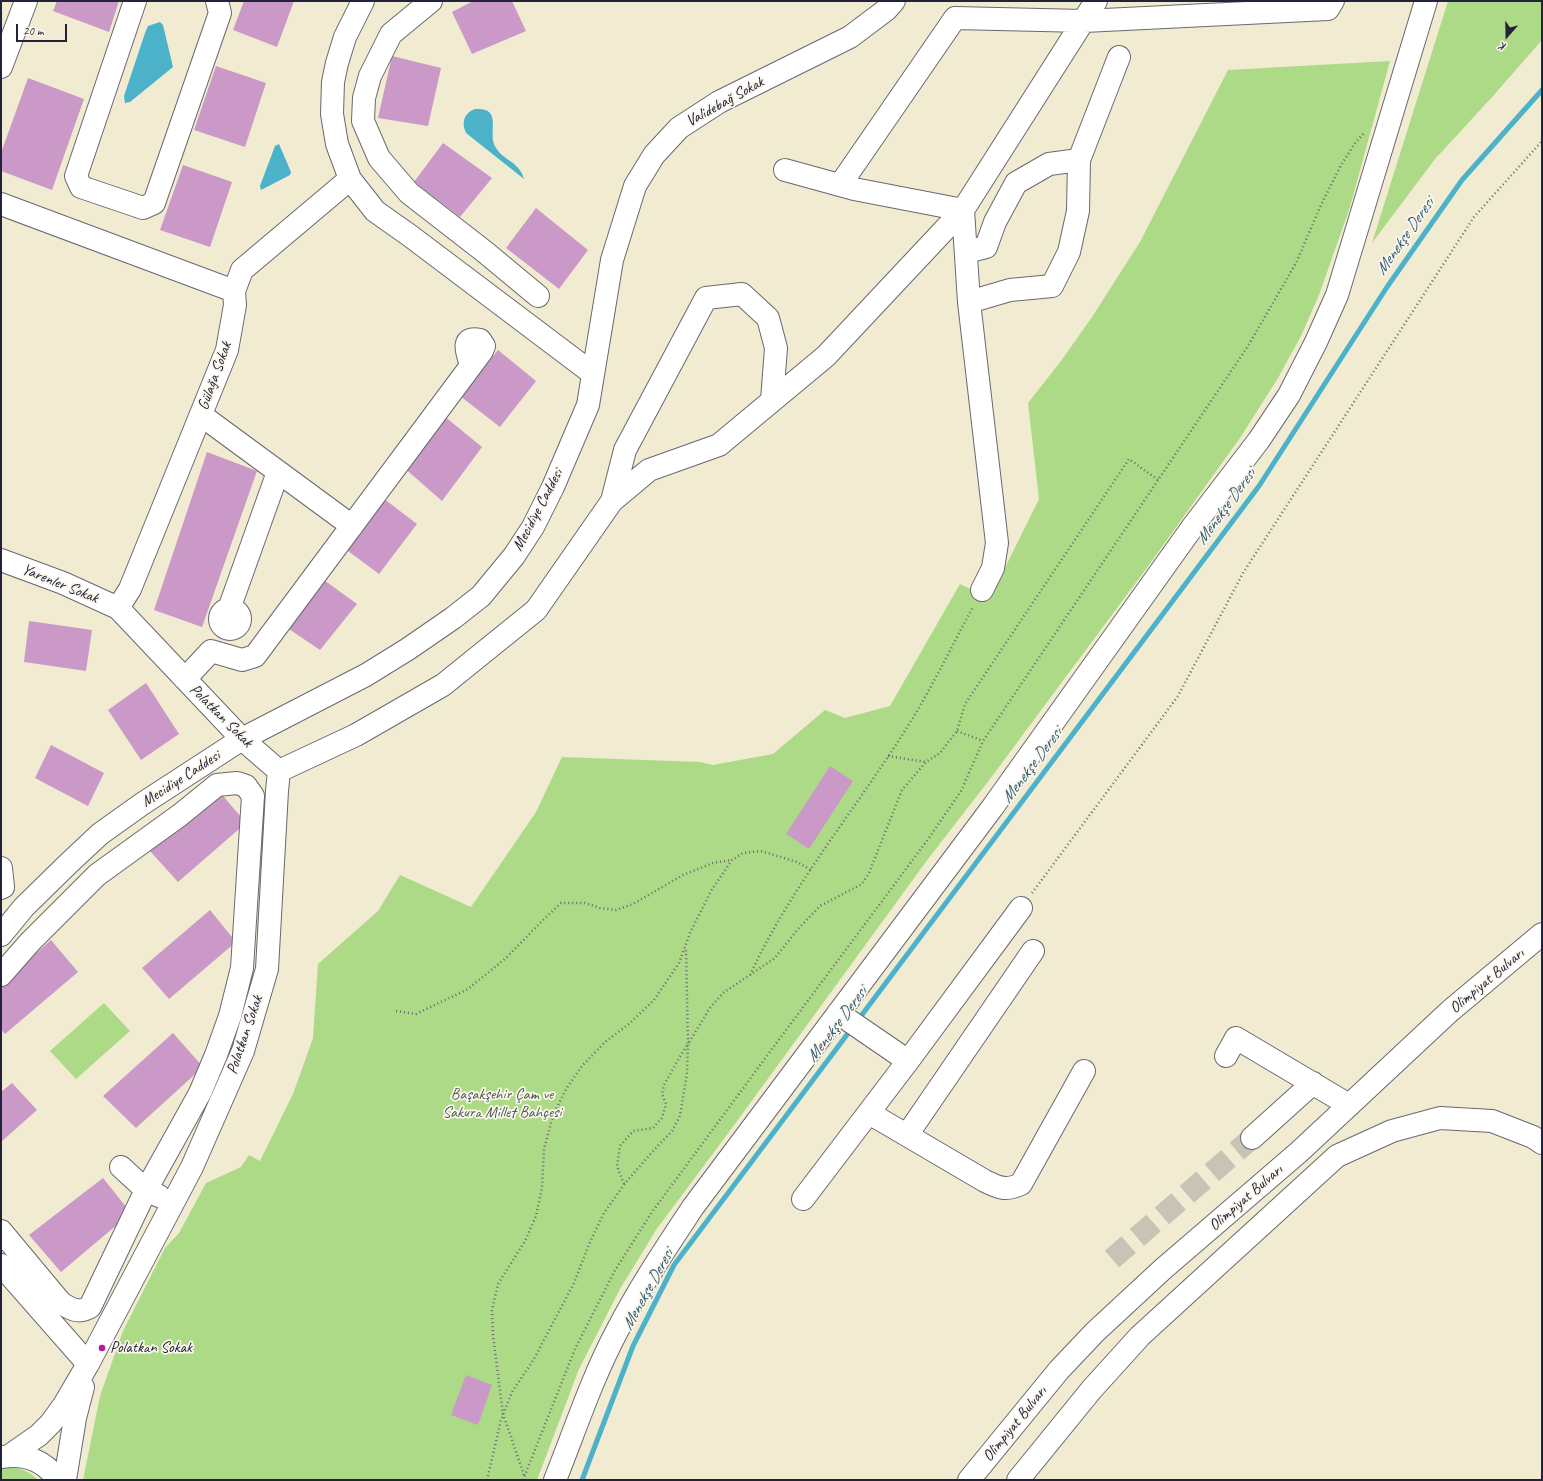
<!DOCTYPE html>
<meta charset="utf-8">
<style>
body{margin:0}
#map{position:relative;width:1543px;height:1481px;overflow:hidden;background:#f1ebd2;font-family:Caveat,sans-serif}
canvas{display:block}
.frame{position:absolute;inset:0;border:2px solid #22223b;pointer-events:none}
.north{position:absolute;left:1487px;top:16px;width:40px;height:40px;-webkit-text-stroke:3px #fbf7ec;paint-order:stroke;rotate:200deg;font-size:11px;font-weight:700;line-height:16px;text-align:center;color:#22223b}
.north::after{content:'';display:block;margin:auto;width:14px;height:18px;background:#22223b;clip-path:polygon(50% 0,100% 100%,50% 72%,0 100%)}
.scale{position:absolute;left:16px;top:24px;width:51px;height:18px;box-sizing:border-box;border:2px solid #22223b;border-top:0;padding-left:5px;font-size:12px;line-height:14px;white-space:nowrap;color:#22223b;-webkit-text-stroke:3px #fbf7ec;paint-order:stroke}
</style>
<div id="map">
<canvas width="1543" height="1481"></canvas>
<div class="frame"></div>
<div class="north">K</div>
<div class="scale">20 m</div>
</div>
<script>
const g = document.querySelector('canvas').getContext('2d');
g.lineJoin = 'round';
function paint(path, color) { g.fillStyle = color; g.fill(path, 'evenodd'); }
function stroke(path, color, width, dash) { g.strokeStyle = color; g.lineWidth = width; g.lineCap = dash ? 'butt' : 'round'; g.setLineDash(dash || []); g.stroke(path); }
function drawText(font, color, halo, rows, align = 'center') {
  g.font = font + ' Caveat,sans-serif'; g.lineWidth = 3.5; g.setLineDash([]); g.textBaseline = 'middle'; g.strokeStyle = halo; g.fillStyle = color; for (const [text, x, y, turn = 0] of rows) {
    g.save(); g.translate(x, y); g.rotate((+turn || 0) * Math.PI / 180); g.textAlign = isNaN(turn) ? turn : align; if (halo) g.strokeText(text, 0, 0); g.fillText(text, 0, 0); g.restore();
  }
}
paint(new Path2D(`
 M1448,1H1542V40L1493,96L1435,159L1372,243Z
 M1390,61L1350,207L1319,295L1301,336L1278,378L1240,438L1146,569L987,783L928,859L732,1128L656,1230L620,1289L579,1369L537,1480H83L100,1396L123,1331L165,1248L179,1233L206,1183L241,1167L249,1155L260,1161L293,1094L313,1038L318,964L378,911L400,875L471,907L536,812L562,757L700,762L713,765L773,754L825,710L845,718L890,706L960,584L990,598L1039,499L1028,403L1061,361L1092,317L1140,242L1228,70Z
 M104,1003L130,1031L76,1079L50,1051Z
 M7,1467C21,1468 29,1471 38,1480H1V1469Z`), '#adda86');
paint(new Path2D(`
 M160,22L163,25L173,67L130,102L125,103L124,96L145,33L148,26Z
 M475,109C502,107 489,130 494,144C501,161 519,160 524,179L466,133C461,122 464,113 475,109Z
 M279,144L291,172L290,175L261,190L260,186L275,146Z`), '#4bb2ca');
stroke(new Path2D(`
 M858,1020L1259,486L1387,287L1462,180L1542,90
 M582,1480L633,1346L674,1265L852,1028`), '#4bb2ca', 5);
paint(new Path2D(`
 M57,1H119L109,32L53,11Z
 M244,1H294L277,47L233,30Z
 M473,1H512L526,31L472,54L452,12Z
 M392,56L441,68L428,126L378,118Z
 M216,66L266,83L245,147L194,130Z
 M28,78L84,99L52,190L1,171V153Z
 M443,143L492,178L460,217L414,182Z
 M183,165L232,182L210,247L160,230Z
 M536,208L588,250L559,289L506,248Z
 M498,350L536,381L500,427L460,396Z
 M444,416L482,447L442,501L402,466Z
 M207,452L257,471L202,627L154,610Z
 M379,495L417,524L379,574L340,545Z
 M317,575L357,604L320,650L283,625Z
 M29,621L92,630L86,671L24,662Z
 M146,683L179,734L141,760L108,710Z
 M51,745L104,773L88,806L35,778Z
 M830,766L853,781L809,849L786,834Z
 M219,791L246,823L178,882L149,850Z
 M210,910L236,942L169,999L142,968Z
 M51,940L78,972L5,1034L1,1029V984Z
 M173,1033L203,1067L136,1128L103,1096Z
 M12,1083L37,1110L1,1142V1092Z
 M103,1178L131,1213L61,1272L29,1235Z
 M466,1375L492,1385L478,1425L451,1415Z`), '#ca99c7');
stroke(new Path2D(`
 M1112,1259L1252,1138`), '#c8c3b4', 22, [22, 11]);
const minor = new Path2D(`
 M135,1L76,176L81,187L143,208L154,203L220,13L217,1
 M363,1L345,37L337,63L333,82L332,114L337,144L350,179L375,211L409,235L592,373
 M431,1L391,34L370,76L364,98L363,121L379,158L409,193L485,252L538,296
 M1,67L26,1
 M785,170L854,189L963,210L969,302L997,543L993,568L982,590
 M840,185L955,18L1084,21L1328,9L1333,1
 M1,204L234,291
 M966,252L986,247L995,222L1016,183L1049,164L1079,160
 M969,302L1010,290L1052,286L1069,252L1078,211L1079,160L1119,57
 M201,415L352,526
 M612,501L625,450L706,298L742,294L768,318L776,348L772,400
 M1,560L63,583L118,608L242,739L279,771L277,791L267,969L243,1051L192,1167L88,1364L64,1405L51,1423L39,1435L9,1456
 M118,608L130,589L227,350L235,305L234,291L242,270L350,179
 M220 619a10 10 0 1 1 20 0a10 10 0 1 1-20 0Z
 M229,609L278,472
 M185,679L211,651L242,660L255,656L482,351L484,346L480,340C459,335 468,355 471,365
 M279,771L356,735L443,685L536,610L612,501L649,470L719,445L826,356L963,210L1096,1
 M1,888L3,887L1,868
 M1,935L24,907L69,863L100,834L142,804L242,739L366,675L408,649L453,618L481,596L514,556L533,527L553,487L588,405L612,260L635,186L654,155L679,128L719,102L850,37L886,10L894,1
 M1,975L30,942L97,875L180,815L217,785L237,783L246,786L253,796L242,968L230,1016L216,1055L200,1093L146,1190L90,1307C79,1314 71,1309 61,1303L1,1231
 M838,1013L908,1061
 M1226,1056L1236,1038L1349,1105
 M869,1113L985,1181C999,1188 1006,1191 1021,1184L1084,1071
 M907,1135L1033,951
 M1252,1138L1313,1083
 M121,1167L146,1190L159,1196
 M803,1199L908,1061L1021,908
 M1,1265L88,1364
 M2,1457C25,1453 45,1461 58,1480
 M65,1480L75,1418L83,1387
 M555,1480C575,1430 592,1378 617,1331C639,1288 666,1248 693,1207L992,808L1194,525L1259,440L1289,395L1316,342L1337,295L1426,1`);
const major = new Path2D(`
 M969,1480L1059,1370L1095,1332L1163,1269L1299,1152L1450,1011L1542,934
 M1018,1480L1092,1389L1140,1336L1337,1156L1392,1131L1440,1118L1492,1121L1533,1137L1542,1143`);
stroke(minor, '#6a6870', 24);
stroke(major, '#6a6870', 24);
stroke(new Path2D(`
 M957,731L983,741
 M888,756L926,762
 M1032,893L1178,696L1243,573L1474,217L1542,141
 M750,975C790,888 855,810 906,729C931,690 951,647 973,607
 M396,1011L416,1014L468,989L506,958L543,920L561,903H585L600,908L616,910L633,904L683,875L713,863L732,860
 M624,1184L617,1166L620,1146L633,1131L653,1128L662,1118L666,1104L662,1094L664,1085L679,1058L688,1044L686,948
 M524,1475L503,1414L493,1335L492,1310L498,1284L525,1241L536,1216L542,1188L544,1149L553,1116L566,1089L582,1066L605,1042L629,1024L654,1000L679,963L690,933L711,891L732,860L743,853L761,851L797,862L811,870
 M487,1480L501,1420L512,1392L534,1359L574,1283L589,1244L604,1213L626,1182L653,1151L672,1131L680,1116L687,1073L688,1044L710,1008L723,993L775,958L798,929L820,906L862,884L869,873L902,790L926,762L940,753L957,731L965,704L1129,459L1158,480
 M523,1480L575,1349L614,1272L652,1212L772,1049L929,838L961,791L983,741L1248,346L1296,263L1321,205L1340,167L1355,143L1365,132`), '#6a6870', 2.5, [1, 3]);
stroke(minor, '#fff', 22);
stroke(major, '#fff', 22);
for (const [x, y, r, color] of [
 [102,1348,4,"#b5179e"]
]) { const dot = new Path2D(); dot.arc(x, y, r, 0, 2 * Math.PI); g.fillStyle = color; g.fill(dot); stroke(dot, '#fbf7ec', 1.5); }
drawText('16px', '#22223b', '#fbf7ec', [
 ["Validebağ Sokak",725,102,-29],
 ["Gülağa Sokak",215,376,-70],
 ["Mecidiye Caddesi",538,510,-62],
 ["Yarenler Sokak",60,584,22],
 ["Polatkan Sokak",221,716,45],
 ["Mecidiye Caddesi",181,779,-33],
 ["Olimpiyat Bulvarı",1487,981,-40],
 ["Polatkan Sokak",245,1035,-71],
 ["Olimpiyat Bulvarı",1246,1198,-41],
 ["Olimpiyat Bulvarı",1015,1424,-51]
]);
drawText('16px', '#4c5952', '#fbf7ec', [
 ["Başakşehir Çam ve",502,1095],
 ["Sakura Millet Bahçesi",502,1113]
]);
drawText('16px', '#22223b', '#fbf7ec', [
 ["Polatkan Sokak",110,1348]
], 'left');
drawText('italic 17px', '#325c74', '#fbf7ec', [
 ["Menekşe Deresi",1405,237,-55],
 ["Menekşe Deresi",1226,507,-54],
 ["Menekşe Deresi",1032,766,-53],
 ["Menekşe Deresi",837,1025,-53],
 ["Menekşe Deresi",648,1290,-61]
]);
</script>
